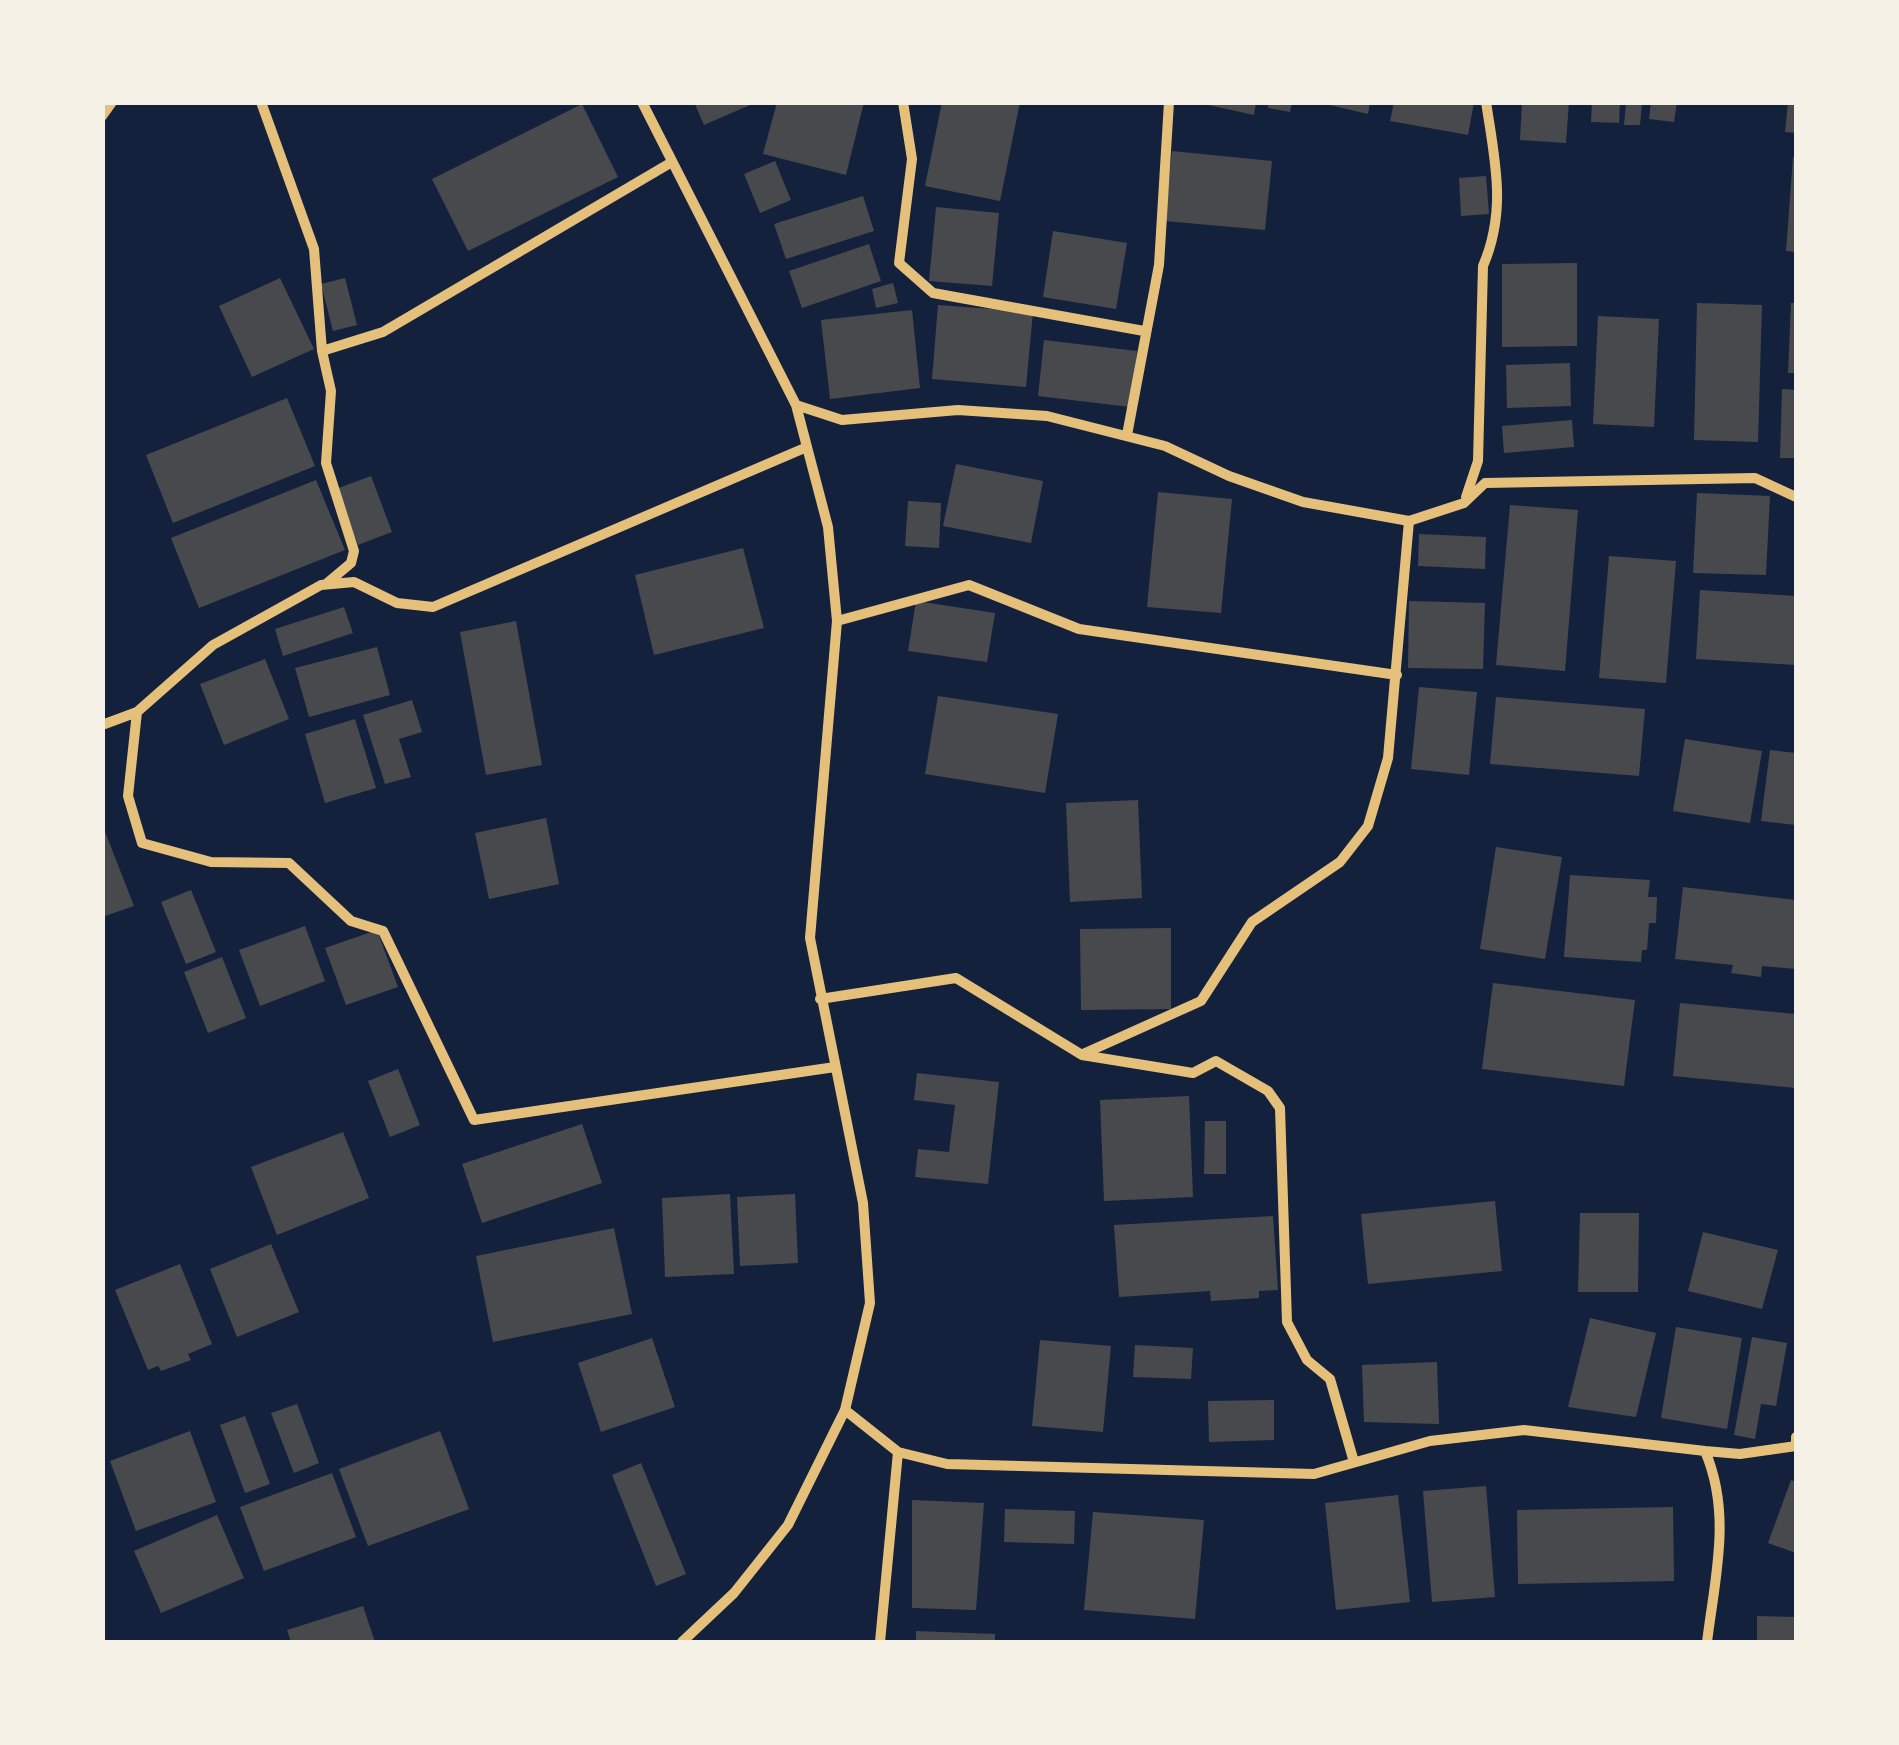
<!DOCTYPE html>
<style>
body{margin:0}
#map{position:relative;width:1899px;height:1745px;overflow:hidden;background:#14213d;font-family:"DM Sans",sans-serif}
canvas{display:block}
.frame{position:absolute;inset:0;border:105px solid #f6f1e7;pointer-events:none}
</style>
<div id="map">
<canvas width="1899" height="1745"></canvas>
<div class="frame"></div>
</div>
<script>
const g = document.querySelector('canvas').getContext('2d');
g.lineJoin = 'round';
function paint(path, color) { g.fillStyle = color; g.fill(path, 'evenodd'); }
function stroke(path, color, width, dash) { g.strokeStyle = color; g.lineWidth = width; g.lineCap = dash ? 'butt' : 'round'; g.setLineDash(dash || []); g.stroke(path); }
paint(new Path2D(`
 M694,102H757L704,125Z
 M777,102H864L846,175L763,154Z
 M942,102H1020L1000,201L925,186Z
 M1195,102H1256L1254,115Z
 M1269,102H1292L1290,112L1268,108Z
 M1317,102H1370L1368,114Z
 M1394,102H1474L1468,135L1390,121Z
 M1522,102H1569L1566,143L1520,140Z
 M1592,102H1620L1619,123L1591,122Z
 M1626,102H1642L1640,125H1624Z
 M1651,102H1677L1674,122L1649,119Z
 M1788,102H1796V133L1785,132Z
 M582,104L618,177L468,251L432,179Z
 M1172,151L1272,161L1265,230L1165,221Z
 M1793,157H1796V252L1786,251Z
 M775,161L791,200L760,213L744,174Z
 M1486,176L1489,214L1461,216L1459,178Z
 M863,196L874,231L786,259L774,224Z
 M936,207L999,213L992,286L929,281Z
 M1053,231L1127,243L1116,309L1043,297Z
 M869,244L881,281L802,308L789,271Z
 M1577,263V346L1502,347V264Z
 M280,278L314,349L252,377L219,306Z
 M345,278L357,325L333,331L321,284Z
 M893,283L898,303L876,308L872,289Z
 M1697,303L1762,305L1758,442L1694,440Z
 M1791,303H1796V373H1788Z
 M938,305L1033,312L1026,387L932,379Z
 M912,310L920,388L830,399L821,320Z
 M1598,316L1659,319L1654,427L1593,424Z
 M1044,340L1137,351L1130,407L1038,396Z
 M1570,363L1571,406L1507,408L1506,365Z
 M1782,389L1796,390V458H1780Z
 M287,398L315,466L173,523L146,455Z
 M1572,420L1574,447L1504,453L1502,426Z
 M956,464L1043,481L1031,543L943,526Z
 M371,476L392,532L358,545L336,489Z
 M316,480L345,550L199,608L171,538Z
 M1158,492L1232,499L1221,613L1147,607Z
 M1697,493L1770,496L1766,575L1693,573Z
 M908,501L941,503L939,548L905,546Z
 M1510,505L1578,510L1565,671L1496,665Z
 M1419,534L1486,537L1485,569L1418,566Z
 M743,548L764,628L654,655L635,575Z
 M1609,556L1676,561L1666,683L1599,678Z
 M1700,590L1796,596V665L1696,659Z
 M916,601L995,613L987,662L908,651Z
 M1409,601L1485,603L1483,669L1408,668Z
 M344,607L353,633L283,656L275,629Z
 M516,621L542,765L486,775L460,632Z
 M377,647L390,695L309,717L295,668Z
 M265,659L289,719L224,745L200,684Z
 M1419,687L1477,692L1469,775L1411,769Z
 M938,696L1058,714L1045,793L925,774Z
 M1496,697L1645,709L1639,776L1490,764Z
 M412,700L422,732L399,739L411,777L385,784L363,715Z
 M355,719L376,788L325,803L305,734Z
 M1685,739L1762,751L1750,823L1673,811Z
 M1770,750L1796,753V825L1761,821Z
 M1138,800L1142,898L1070,902L1066,803Z
 M546,818L559,884L489,899L475,833Z
 M102,824L134,906L102,917Z
 M1496,847L1562,857L1545,959L1480,949Z
 M1570,875L1650,880L1648,897H1657L1656,923H1649L1647,950H1642L1641,962L1564,957Z
 M1683,887L1796,900V969L1762,966L1761,977L1731,973L1733,965L1675,959Z
 M191,890L216,952L186,964L161,902Z
 M305,926L325,981L260,1006L239,950Z
 M1171,928V1009L1081,1010L1080,929Z
 M377,930L398,987L346,1005L325,948Z
 M222,957L246,1018L208,1033L184,972Z
 M1493,983L1635,1000L1624,1086L1482,1069Z
 M1680,1003L1796,1014V1088L1673,1076Z
 M398,1069L420,1125L390,1137L368,1081Z
 M917,1073L999,1082L988,1184L915,1177L918,1149L949,1152L955,1105L914,1100Z
 M1189,1096L1193,1197L1104,1201L1100,1100Z
 M1205,1121H1226V1174H1204Z
 M582,1124L602,1183L482,1223L462,1164Z
 M343,1132L369,1198L277,1235L251,1167Z
 M730,1194L734,1274L665,1277L662,1198Z
 M795,1194L798,1263L740,1266L737,1197Z
 M1495,1201L1502,1271L1368,1284L1361,1214Z
 M1580,1213H1639L1638,1292H1578Z
 M1273,1216L1278,1290L1259,1291V1298L1211,1301L1210,1291L1119,1297L1114,1225Z
 M614,1228L632,1314L493,1342L476,1256Z
 M1703,1232L1778,1250L1762,1309L1688,1291Z
 M271,1244L299,1312L237,1337L210,1269Z
 M180,1264L212,1344L188,1354L191,1360L161,1371L158,1366L148,1370L115,1290Z
 M1590,1318L1656,1333L1636,1417L1568,1407Z
 M1676,1327L1742,1338L1727,1429L1661,1418Z
 M1752,1337L1787,1343L1776,1406L1761,1404L1755,1439L1734,1435Z
 M652,1338L675,1407L601,1432L578,1363Z
 M1040,1340L1111,1346L1103,1432L1032,1426Z
 M1135,1345L1193,1348L1191,1379L1133,1377Z
 M1437,1362L1439,1424L1364,1422L1362,1365Z
 M1274,1400V1440L1209,1442L1208,1401Z
 M297,1404L319,1463L294,1473L271,1413Z
 M245,1416L270,1484L245,1493L220,1425Z
 M190,1431L216,1502L136,1531L110,1461Z
 M440,1431L469,1509L368,1546L339,1469Z
 M641,1463L686,1574L656,1586L612,1475Z
 M332,1473L356,1537L264,1571L240,1507Z
 M1791,1480L1796,1482V1553L1768,1543Z
 M1486,1486L1495,1597L1432,1602L1423,1491Z
 M1398,1495L1410,1602L1336,1610L1325,1503Z
 M912,1500L984,1503L976,1610L912,1608Z
 M1673,1507L1674,1581L1518,1584L1517,1510Z
 M1005,1509L1075,1511L1074,1544L1004,1542Z
 M1093,1512L1204,1520L1195,1619L1084,1610Z
 M217,1515L244,1578L161,1613L134,1551Z
 M363,1606L375,1642H291L287,1630Z
 M1757,1616L1796,1617V1642H1757Z
 M916,1631L995,1634V1642H916Z`), '#48494c');
stroke(new Path2D(`
 M261,102L314,249L322,351L331,391L326,463L354,551L351,563L326,584
 M642,102L796,405L828,527L837,621L810,938L863,1203L870,1303L845,1410L788,1525L734,1593L682,1642
 M903,102L912,159L899,263L933,293L1144,331
 M102,116L112,102
 M322,351L383,332L672,162
 M796,405L842,420L958,410L1047,416L1165,446L1229,476L1303,502L1409,521L1464,503L1485,483L1755,478L1796,497
 M1127,435L1159,265L1169,102
 M1466,497L1478,461L1483,266C1507,210 1495,161 1486,102
 M837,621L969,585L1079,629L1397,675
 M137,712L128,796L142,843L211,862L289,863L351,921L383,931L474,1120L835,1067
 M102,725L137,712L213,645L321,585L354,582L397,603L433,607L807,447
 M820,999L956,978L1082,1055L1193,1073L1216,1061L1268,1091L1280,1108L1287,1322L1307,1360L1330,1379L1354,1462
 M1083,1054L1201,1001L1252,922L1340,862L1368,826L1388,758L1409,521
 M845,1410L898,1452L947,1464L1314,1474L1430,1441L1524,1430L1705,1451
 M880,1642L898,1452
 M1707,1642C1715,1577 1732,1514 1705,1451L1740,1454L1796,1446V1437`), '#e5c07b', 10);
</script>
